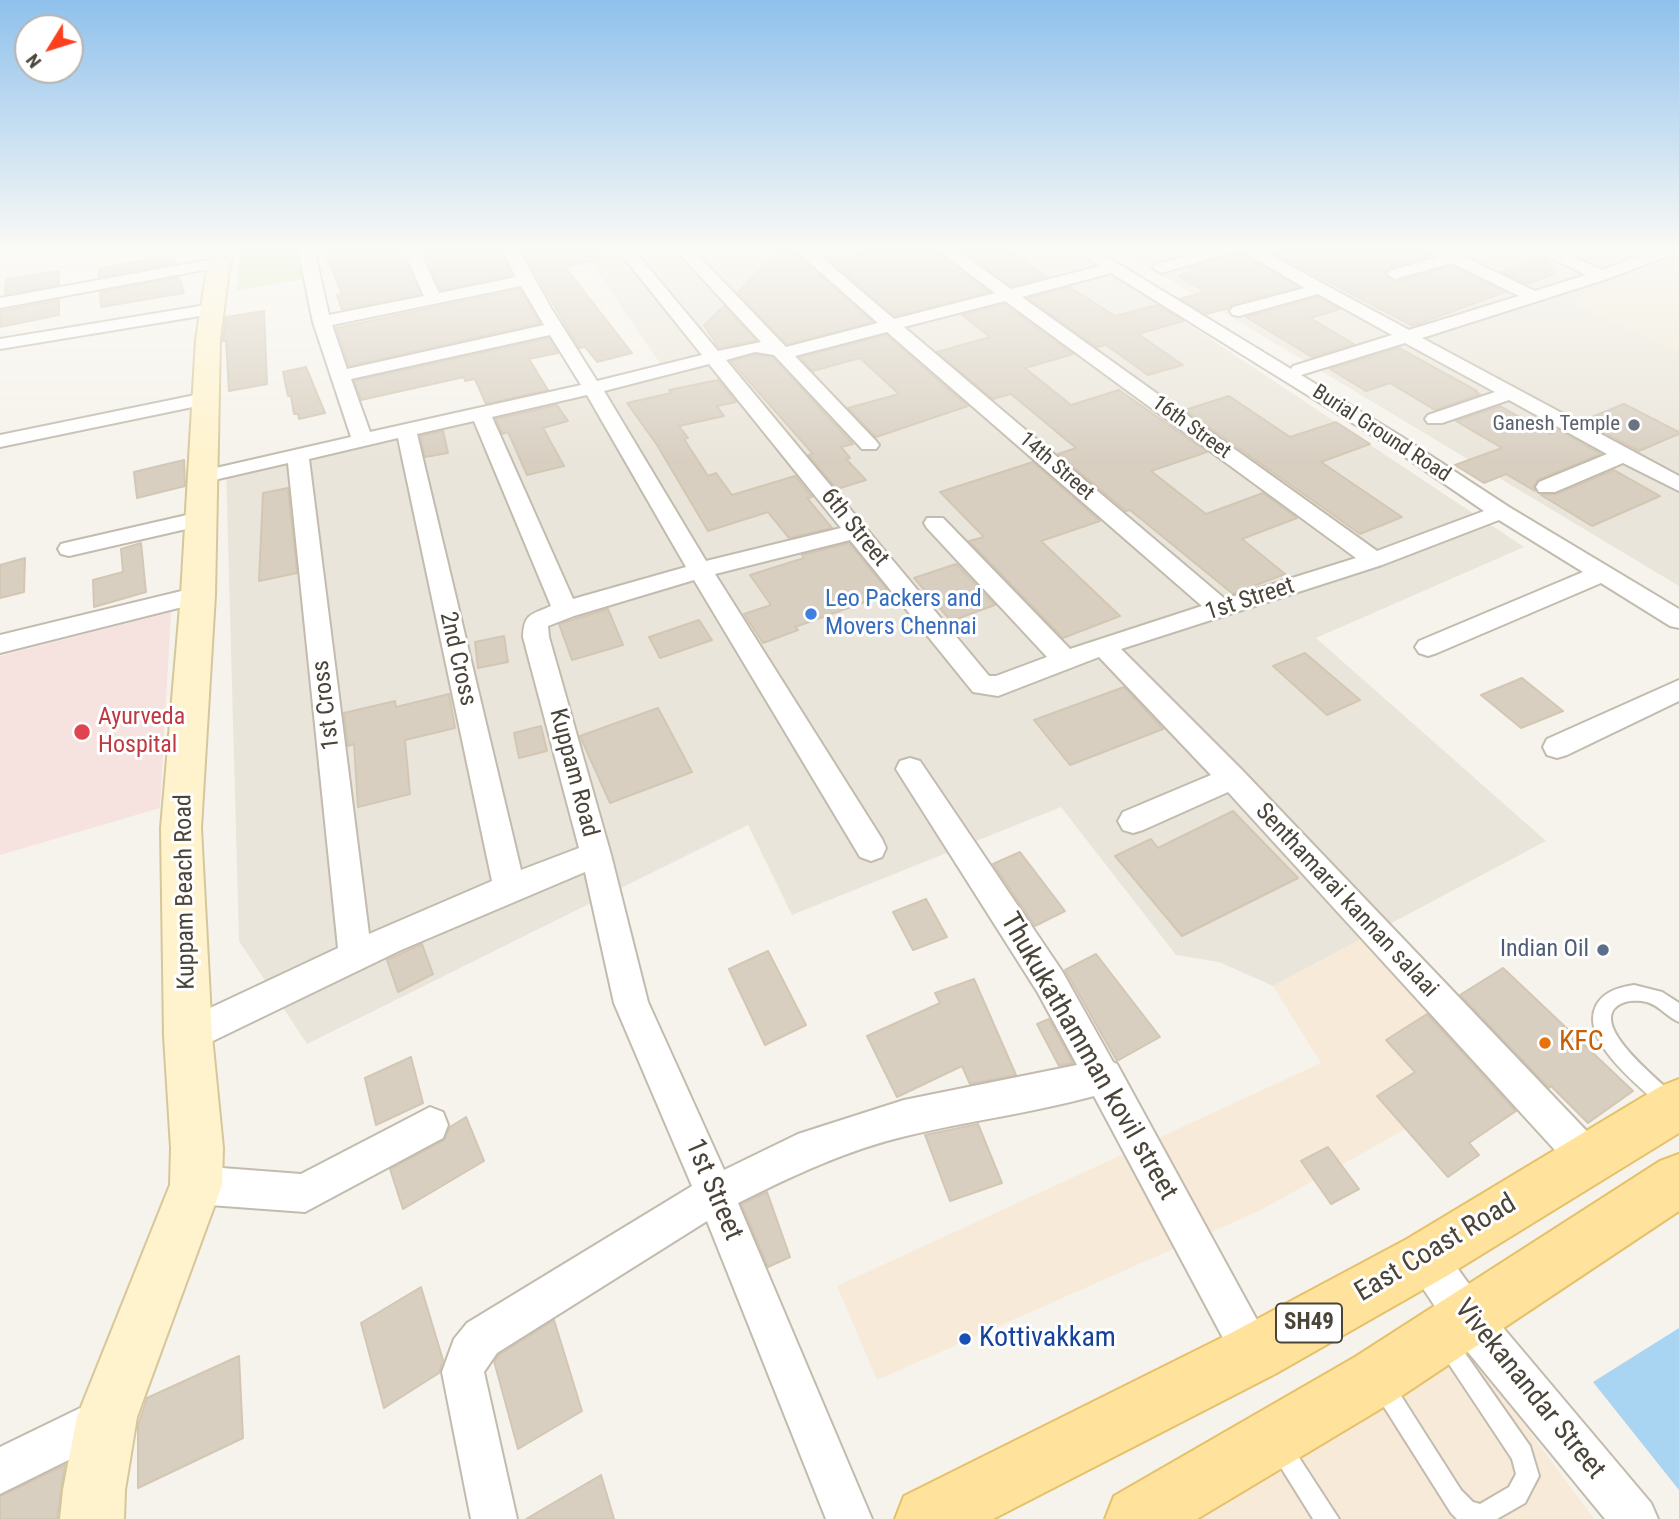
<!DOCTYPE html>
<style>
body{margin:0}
#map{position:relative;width:1679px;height:1519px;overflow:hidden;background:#f6f3ec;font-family:"Roboto Condensed",sans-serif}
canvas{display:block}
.north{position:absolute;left:14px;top:14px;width:70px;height:70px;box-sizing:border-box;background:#fff;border:2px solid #b7b4b0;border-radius:50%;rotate:232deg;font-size:19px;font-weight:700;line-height:28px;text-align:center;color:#4b4439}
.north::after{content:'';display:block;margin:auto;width:24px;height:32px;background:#fc3f1d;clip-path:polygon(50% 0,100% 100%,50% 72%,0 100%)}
</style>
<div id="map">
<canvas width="1679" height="1519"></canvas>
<div class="north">N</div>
</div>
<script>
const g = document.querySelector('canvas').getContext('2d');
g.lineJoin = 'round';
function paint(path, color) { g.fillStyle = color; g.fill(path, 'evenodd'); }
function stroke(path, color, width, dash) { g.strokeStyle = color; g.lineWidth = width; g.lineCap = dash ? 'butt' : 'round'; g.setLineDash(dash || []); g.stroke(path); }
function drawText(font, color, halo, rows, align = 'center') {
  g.font = font + ' "Roboto Condensed",sans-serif'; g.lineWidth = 6; g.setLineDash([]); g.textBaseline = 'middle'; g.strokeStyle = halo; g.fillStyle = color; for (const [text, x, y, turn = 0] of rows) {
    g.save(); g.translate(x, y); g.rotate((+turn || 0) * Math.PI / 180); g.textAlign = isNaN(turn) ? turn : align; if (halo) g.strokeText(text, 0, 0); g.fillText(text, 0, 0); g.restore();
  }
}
paint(new Path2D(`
 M582,249H1075L1524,547L1316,638L1546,841L1273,986L1219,962L1176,955L1061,807L792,915L748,825L307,1044L239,941L226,466L661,365Z
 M1118,249H1679V586Z`), '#eae5da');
paint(new Path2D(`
 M1375,932L1507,1072L1261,1210L877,1380L837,1286L1321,1063L1273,986Z
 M1472,1353L1594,1519H1200Z`), '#f7ead8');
paint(new Path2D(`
 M1679,266V352L1569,302Z`), '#efe8d6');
paint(new Path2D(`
 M171,612L160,808L0,855V656Z`), '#f6e3e0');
paint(new Path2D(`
 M241,249H302L308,278L236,291Z`), '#d2eab5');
paint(new Path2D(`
 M1679,1328V1490L1593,1382Z`), '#a9d4f2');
const building = new Path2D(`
 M340,249H401L420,294L342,310L337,295L342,294L325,252Z
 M422,249H500L512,275L441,290Z
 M521,249H601L602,259L565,267L632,353L597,362L585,347L579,348Z
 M781,249H791L873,322L787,344L737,293Z
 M882,249H934L989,292L895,316L830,261Z
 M960,249H1007L1047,277L1012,286Z
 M1265,249H1418L1433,256L1388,268L1386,276L1396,282L1452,266L1505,292L1413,326Z
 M1238,251L1298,287L1232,304L1229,308L1206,314L1180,299L1205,292L1179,276L1195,271L1189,268L1235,255Z
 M173,254L176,263L99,277V269Z
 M1547,258L1554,274L1527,284L1501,272Z
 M59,271V285L5,294L6,279Z
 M179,277L184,293L101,307L100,292Z
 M1069,287L1115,316L1157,305L1183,321L1138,334L1183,365L1148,375L1106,345L1097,347L1028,298Z
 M520,289L540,323L349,366L336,328Z
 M1318,297L1340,309L1310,318L1354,344L1312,357L1246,317Z
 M59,300V315L0,327L1,311Z
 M1004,304L1073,354L1025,368L1071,405L1119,390L1207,452L1151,471L1206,514L1263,493L1297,518L1242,539L1285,574L1233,594L1130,510L1126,511L1058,454L1076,448L1011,394L993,399L937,352L990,337L962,315Z
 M724,306L756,340L719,348L704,325Z
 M264,311L267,384L229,391L226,341H223L226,317Z
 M886,335L968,406L876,437L848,408L899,394L860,358L813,371L800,357Z
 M549,338L558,353L529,359L548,390L486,404L475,379L465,381L464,377L361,400L354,381Z
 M1399,348L1477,391L1475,392L1480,394L1435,410L1390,383L1366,391L1330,369Z
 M755,355L773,357L853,444L841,447L850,458L846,459L866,480L837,489L808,455L813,454L731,361Z
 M306,367L325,413L299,419L298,414H294L291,396H288L283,372Z
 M718,380L736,402L717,406L724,416L679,426L688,438L684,439L708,476L716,473L732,495L795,476L812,497L807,498L832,528L789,538L768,512L708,531L657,445L627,403L671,393L669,390Z
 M1229,396L1290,437L1336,422L1370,444L1321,462L1402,517L1360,534L1185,410Z
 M1624,404L1679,432V434L1639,451L1582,421Z
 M557,405L568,421L543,428L564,466L527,475L508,432L502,434L496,419Z
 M1500,406L1550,434L1559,430L1601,454L1538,480L1534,486L1535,491L1506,474L1484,483L1455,465L1502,448L1456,421Z
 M443,431L448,453L425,457L420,436Z
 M184,460L185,486L137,498L134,472Z
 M1033,462L1100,521L1041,541L1120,616L1063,638L969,541L984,537L940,492Z
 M1614,470L1660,496L1592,526L1541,495L1556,494Z
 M288,488L297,573L259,581L263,493Z
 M141,543L146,592L94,607L93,580L123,572L121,549Z
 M849,543L890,593L795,627L798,630L763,643L744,614L771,605L750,575L804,558L802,555Z
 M25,558L24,592L0,598V565Z
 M956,564L995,605L951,621L914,578Z
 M608,609L623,645L572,660L559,624Z
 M699,620L712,640L660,658L649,637Z
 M504,636L508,662L478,668L475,642Z
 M1305,653L1360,700L1327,715L1273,666Z
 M1522,678L1563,711L1521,728L1481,695Z
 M1124,687L1163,729L1070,765L1034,720Z
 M449,694L455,728L405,740L410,794L358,807L354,744L348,746L344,713L395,701L396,707Z
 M658,708L692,772L610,803L580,736Z
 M541,726L547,751L519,758L514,733Z
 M1233,811L1298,878L1182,936L1115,856L1151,839L1158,848Z
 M1020,852L1065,911L1035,926L993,864Z
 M926,899L947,937L913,950L893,912Z
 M422,944L433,974L398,992L387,960Z
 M768,951L806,1025L765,1045L729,969Z
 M1096,954L1160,1037L1117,1061L1065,970Z
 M1503,968L1633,1091L1588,1123L1551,1086L1549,1088L1460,995Z
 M974,979L1016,1075L970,1084L962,1066L897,1097L867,1036L940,1003L935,993Z
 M1427,1014L1516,1111L1469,1143L1479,1155L1448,1177L1377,1096L1415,1072L1386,1040Z
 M1049,1019L1073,1063L1059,1066L1037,1024Z
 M411,1057L423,1103L376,1125L365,1078Z
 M466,1117L484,1161L403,1209L390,1169L444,1140L450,1127Z
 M978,1124L1002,1183L950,1201L925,1135Z
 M1328,1147L1359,1189L1331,1204L1301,1161Z
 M767,1192L790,1257L768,1267L741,1204Z
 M421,1287L443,1360L439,1373L384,1408L361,1323Z
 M554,1320L582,1411L518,1449L494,1361L499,1355Z
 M239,1356L243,1438L138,1488V1425L147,1398Z
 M65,1465L57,1519H0V1496Z
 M601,1475L614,1519H526Z`);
paint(building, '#d8cfc1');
stroke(building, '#d3c7b4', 2);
const lane = new Path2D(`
 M1634,985L1662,992L1679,1003V1022C1667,1017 1660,1006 1647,1002C1637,1000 1624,1000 1616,1007C1592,1028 1660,1081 1674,1095L1677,1101L1674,1107L1668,1110L1662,1107C1640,1087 1579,1040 1596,1006C1603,992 1619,987 1634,985Z
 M1446,1332L1453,1336L1530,1446L1539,1476L1525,1503L1497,1519H1457L1451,1513L1372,1388L1375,1380L1383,1377L1391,1380L1461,1490L1473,1502L1480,1504L1509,1487L1516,1474L1512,1459L1435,1343L1439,1336Z
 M1281,1439L1289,1442L1339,1519H1313L1270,1450L1273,1442Z`);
const street = new Path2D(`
 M298,249H314L329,315L424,296L403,249H419L439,293L516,277L502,249H518L551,308L597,381L702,355L617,249H633L718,351L761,342L675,249H692L786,347L878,323L794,249H812L894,319L995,293L937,249H955L1011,289L1100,266L1075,249H1094L1291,369L1293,366L1392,335L1318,294L1239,316L1233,315L1230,311L1233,307L1305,288L1239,249H1259L1409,330L1519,296L1452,263L1395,279L1387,274L1389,271L1439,257L1427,249H1448L1535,291L1586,275L1534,249H1555L1602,270L1657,249H1670L1672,252L1670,255L1607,279L1422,338L1679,476V491L1623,463L1555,492H1539L1536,487L1539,482L1607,454L1509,400L1442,423H1428L1425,419L1428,415L1495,392L1405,343L1301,375L1402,437L1509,507L1679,609V628L1670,626L1601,583L1437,653L1428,656L1419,653L1415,647L1419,641L1583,572L1499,520L1382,565L1121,649L1242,770L1600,1145L1606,1158L1600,1171L1587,1177L1574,1171L1228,792L1143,830L1133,833L1123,830L1118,821L1123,812L1211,775L1099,657L998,696L973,692L850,540L715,574L882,839L886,848L882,857L871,861L860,857L694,580L574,616L548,626L549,637L611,855L648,1002L724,1170L798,1134L904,1100L1077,1065L1038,993L896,769L900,761L910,758L920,761L1062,971L1113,1062L1117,1064L1275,1353L1269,1368L1254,1374L1239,1368L1094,1096C1032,1113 968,1121 906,1136C847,1150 792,1176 738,1203L872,1519H826L707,1221L497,1353L484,1372L517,1519H471L442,1372L454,1339L467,1323L692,1186L614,1003L585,872L401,950L188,1053L176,1048L171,1036L176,1024L338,948L288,463L201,483L194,481L190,477L194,473L351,437L313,322ZM1111,273L1388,445L1484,511L1377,551L1022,297ZM521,286L544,325L347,369L332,325ZM1005,301L1356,558L1225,599L904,327ZM887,332L1202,606L1070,649L943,518H927L924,523L927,528L1047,657L996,676H989L726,360L755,352L774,355L862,449H876L879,445L876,441L795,356ZM550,335L581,385L370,432L351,379ZM709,364L841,528L706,561L604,391ZM587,395L686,567L573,599L492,417ZM474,421L551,606C531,615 524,613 523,637L579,848L521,870L417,434ZM398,438L492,881L369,934L309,459Z
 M1210,249H1236L1234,252L1161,273L1153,268L1155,265Z
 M219,258L227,263L225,266L0,308V298Z
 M212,304L218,305L221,309L218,313L0,349V339Z
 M205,393L215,399L212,403L0,447V435Z
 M200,512L208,514L211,519L208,524L69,556L61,554L58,549L61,544L69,542Z
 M198,587L206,589L210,595L206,601L0,653V635Z
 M1679,680V701L1567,755L1557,758L1547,755L1543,747L1547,739Z
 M430,1107L443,1112L448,1125L443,1138L305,1212L196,1204L182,1199L177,1185L182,1171L196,1166L301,1174Z
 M1426,1238L1440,1244L1484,1305L1651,1503L1658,1519H1605L1454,1335L1412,1272L1406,1258L1412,1244Z
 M107,1395L123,1401L129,1417L123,1433L0,1494V1447Z`);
const secondary = new Path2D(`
 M214,249H236L230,263L220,339L215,595L201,828L212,1036L223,1148L222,1185L137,1417L125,1490L124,1519H60L63,1490L77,1417L170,1185L171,1148L164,1036L161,828L181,595L196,339L208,263Z`);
const primary = new Path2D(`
 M1679,1079V1133L1445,1277L1275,1374L993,1519H895L904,1496L1233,1332L1407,1239L1661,1086Z
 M1679,1154V1211L1397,1399L1197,1519H1105L1114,1496L1355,1357L1660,1161Z`);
stroke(lane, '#c2bbae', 4);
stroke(street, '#c2bbae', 4);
stroke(secondary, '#d6c79b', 4);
stroke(primary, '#e6c16a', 4);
paint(lane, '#fff');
paint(street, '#fff');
paint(secondary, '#fff3cd');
paint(primary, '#ffe39c');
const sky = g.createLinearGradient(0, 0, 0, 462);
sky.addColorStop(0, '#8fc1ec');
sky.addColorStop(0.54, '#fbfaf6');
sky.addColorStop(1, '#fbfaf600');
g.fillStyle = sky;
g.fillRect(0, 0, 1679, 462);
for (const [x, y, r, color] of [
 [1634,425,7,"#6b7280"],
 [811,614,7,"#3f7fe0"],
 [82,732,9,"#e0444e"],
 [1603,950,7,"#5c6f8a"],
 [1545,1043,7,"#e8710a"],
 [965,1339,7,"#1a4fb4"]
]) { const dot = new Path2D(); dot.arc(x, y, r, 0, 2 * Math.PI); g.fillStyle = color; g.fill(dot); stroke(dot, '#fff', 2.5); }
drawText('21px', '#5b616d', '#fff', [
 ["Ganesh Temple",1620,425]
], 'right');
drawText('21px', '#4b4439', '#fff', [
 ["16th Street",1191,428,36],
 ["Burial Ground Road",1381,434,33],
 ["14th Street",1056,467,41]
]);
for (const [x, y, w] of [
 [1309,1323,66]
]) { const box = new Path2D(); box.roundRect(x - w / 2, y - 19.5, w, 39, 5); g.fillStyle = '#fff'; g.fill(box); stroke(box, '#4b4439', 2); }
drawText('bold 23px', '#4b4439', null, [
 ["SH49",1309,1323]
]);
drawText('24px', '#4b4439', '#fff', [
 ["6th Street",854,528,51],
 ["1st Street",1250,600,-18],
 ["2nd Cross",457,659,77],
 ["1st Cross",327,705,-97],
 ["Kuppam Road",573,773,75],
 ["Kuppam Beach Road",186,892,-91],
 ["Senthamarai kannan salaai",1346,901,47]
]);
drawText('24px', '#366cbe', '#fff', [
 ["Leo Packers and",825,600],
 ["Movers Chennai",825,628]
], 'left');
drawText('24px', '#be3a42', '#fff', [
 ["Ayurveda",98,718],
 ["Hospital",98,746]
], 'left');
drawText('24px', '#4e5e75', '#fff', [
 ["Indian Oil",1589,950]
], 'right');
drawText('28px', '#c56008', '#fff', [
 ["KFC",1559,1043]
], 'left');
drawText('28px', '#4b4439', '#fff', [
 ["Thukukathamman kovil street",1088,1057,60],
 ["1st Street",713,1190,67],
 ["East Coast Road",1436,1249,-31],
 ["Vivekanandar Street",1529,1390,51]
]);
drawText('28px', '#164399', '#fff', [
 ["Kottivakkam",979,1339]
], 'left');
</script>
